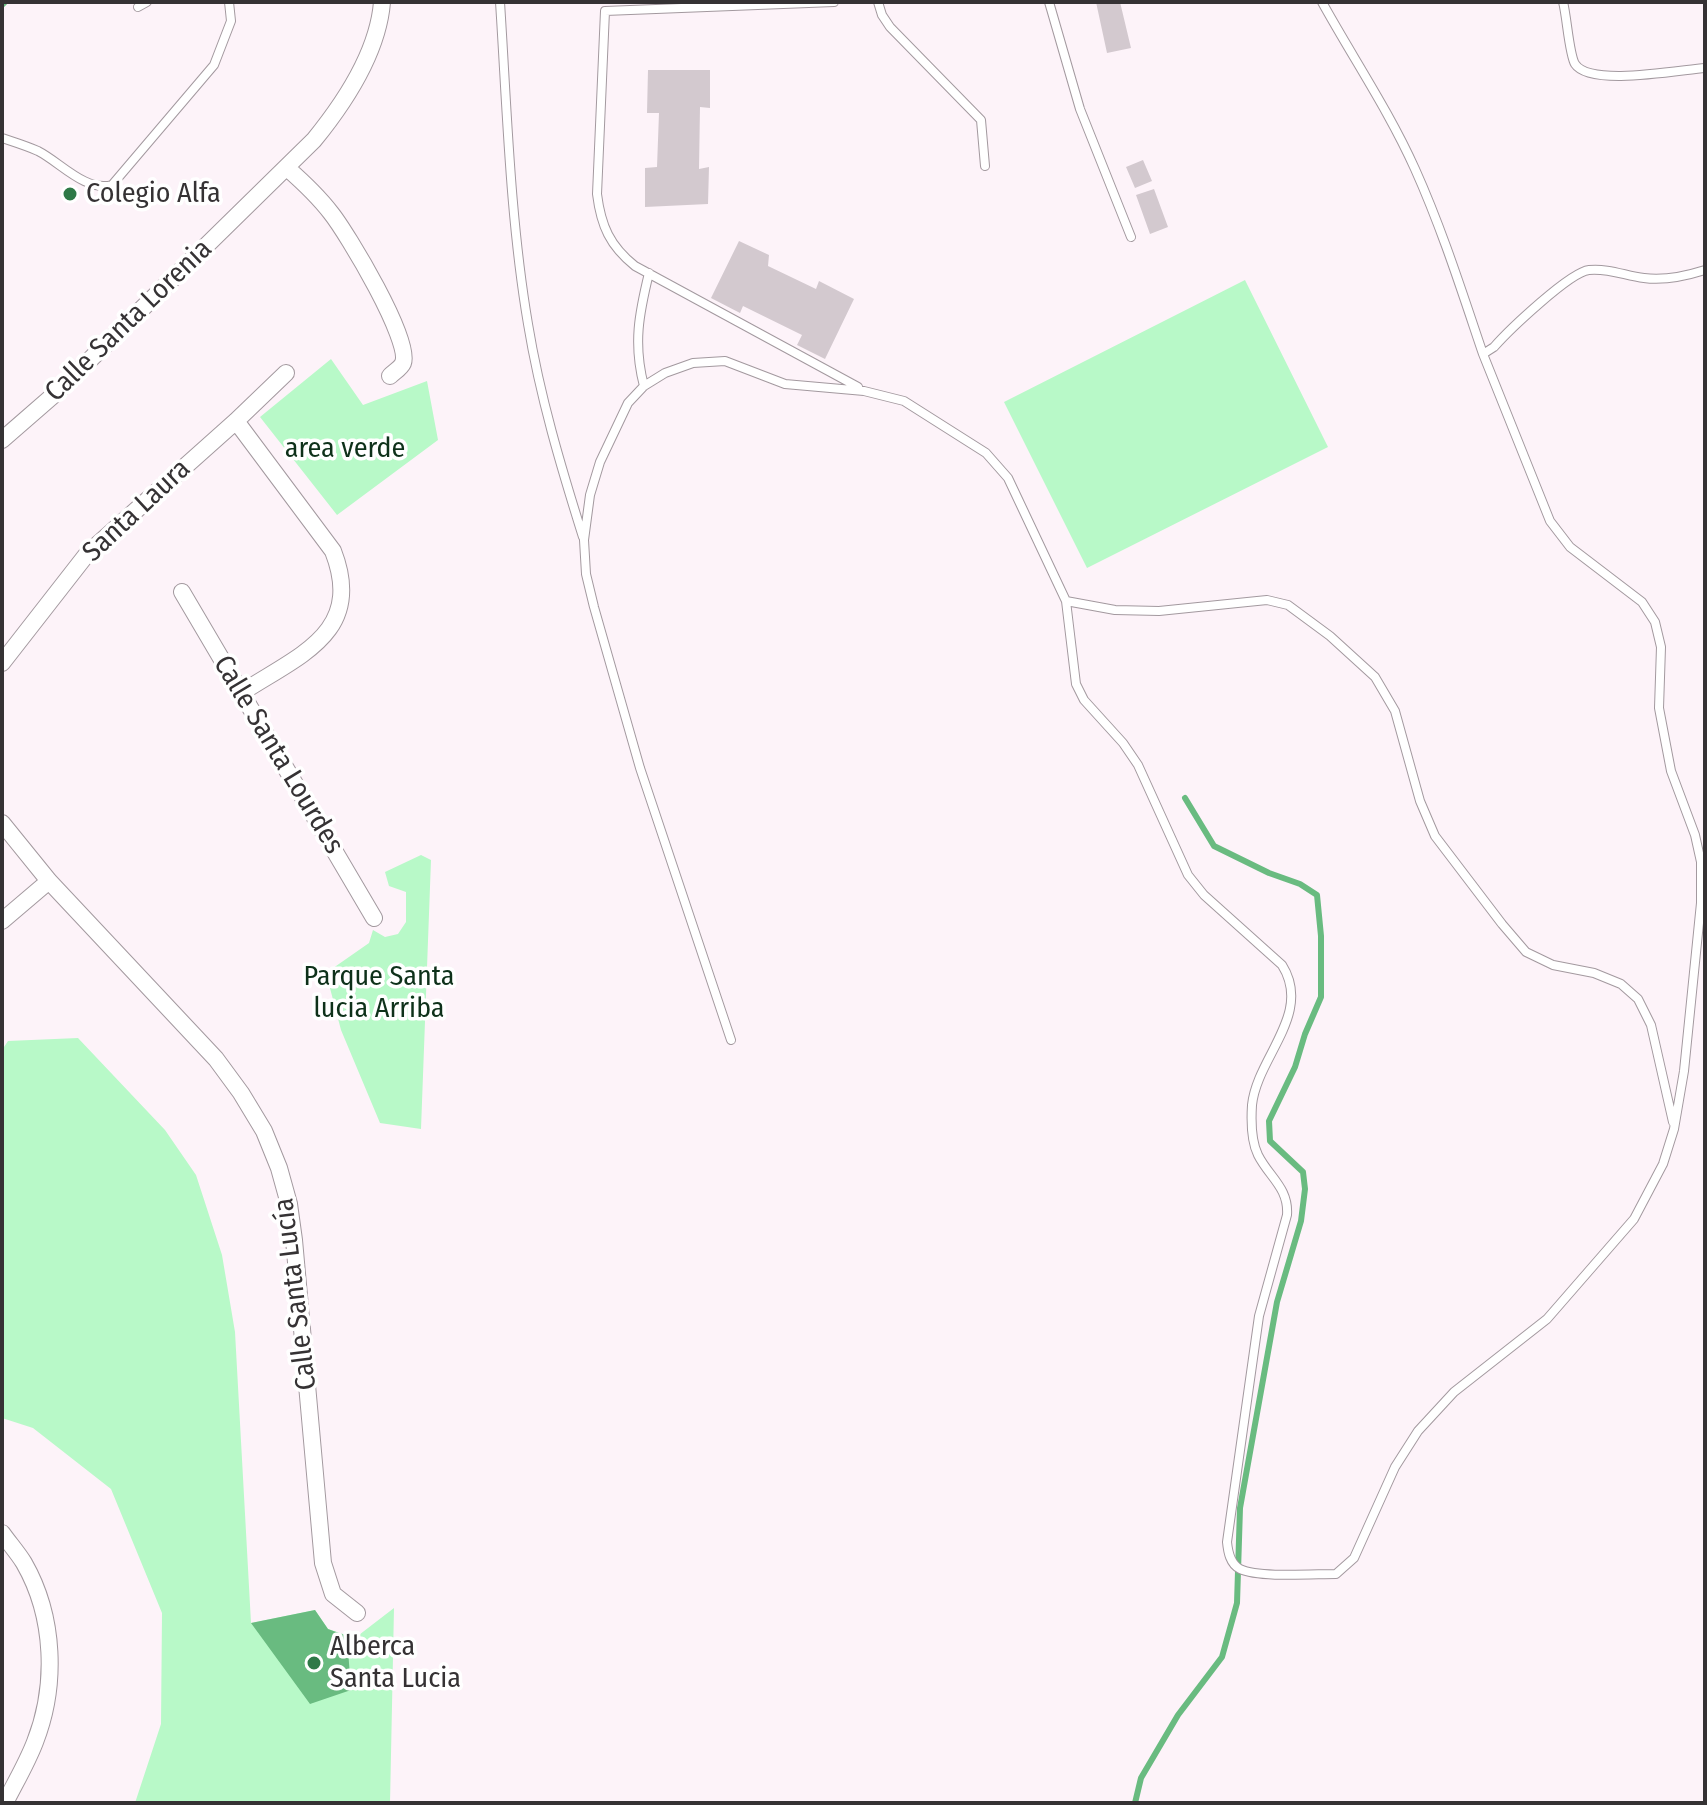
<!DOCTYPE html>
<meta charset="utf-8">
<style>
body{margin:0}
#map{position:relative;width:1707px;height:1805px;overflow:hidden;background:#fdf3f9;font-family:"Fira Sans Condensed",sans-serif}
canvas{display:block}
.frame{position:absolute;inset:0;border:4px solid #353234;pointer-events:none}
</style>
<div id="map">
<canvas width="1707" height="1805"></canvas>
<div class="frame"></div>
</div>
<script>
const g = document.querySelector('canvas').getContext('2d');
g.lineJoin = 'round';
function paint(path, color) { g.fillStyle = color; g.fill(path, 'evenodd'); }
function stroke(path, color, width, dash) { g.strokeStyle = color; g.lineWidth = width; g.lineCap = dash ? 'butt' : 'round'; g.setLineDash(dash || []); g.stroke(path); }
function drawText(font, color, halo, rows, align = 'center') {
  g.font = font + ' "Fira Sans Condensed",sans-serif'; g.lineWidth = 7; g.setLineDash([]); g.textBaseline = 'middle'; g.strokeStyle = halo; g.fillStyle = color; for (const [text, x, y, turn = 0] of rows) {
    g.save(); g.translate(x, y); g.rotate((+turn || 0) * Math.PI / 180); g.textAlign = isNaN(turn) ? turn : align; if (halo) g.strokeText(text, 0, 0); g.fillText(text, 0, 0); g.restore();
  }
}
paint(new Path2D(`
 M1245,280L1328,447L1087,568L1004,402Z
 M331,359L363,405L427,381L438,440L337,515L260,417Z
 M421,855L431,860L421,1129L380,1123L341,1030L326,973L369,943L373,930L385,937L398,934L406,922V892L389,886L385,872Z
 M78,1038L165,1130L196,1175L222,1255L235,1332L251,1623L315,1610L328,1629L355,1638L394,1608L390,1803H135L161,1724L162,1613L111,1489L33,1428L2,1418V1050L8,1041Z`), '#b8f9c8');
paint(new Path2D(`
 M315,1610L328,1629L347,1636L351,1690L310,1704L251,1623Z`), '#69bb80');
stroke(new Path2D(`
 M2,5L5,2
 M1135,1803L1141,1778L1178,1715L1222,1657L1237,1603L1240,1508L1277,1302L1301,1221L1305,1189L1303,1172L1270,1141L1269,1121L1295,1067L1305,1034L1321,997V936L1317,895L1300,884L1269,873L1214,846L1185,798`), '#69bb80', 6);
paint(new Path2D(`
 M1096,2H1120L1131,48L1107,53Z
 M648,70H710V108L700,107L699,169L709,167L708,204L645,207V168L657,167L659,113H647Z
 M1143,160L1152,181L1135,188L1126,167Z
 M1154,189L1168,227L1150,234L1136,195Z
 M739,241L769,255L768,266L816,289L819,281L854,299L825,359L797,345L802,335L743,306L740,313L711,298Z`), '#d3c9cf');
const lane = new Path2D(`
 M500,2C507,109 510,218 528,324C540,397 561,467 583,537
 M834,2L605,11L597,194C601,226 610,246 635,266L858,387
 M878,2L882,15L890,27L981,120L985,166
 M1049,2L1080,109L1131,237
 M1322,2C1353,58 1389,111 1415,169C1442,229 1462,292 1483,354
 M1563,2C1567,17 1569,54 1575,64C1590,87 1679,70 1705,68
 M138,7L147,2
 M2,138C14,142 27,146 38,151C60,162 85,192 112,185L214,65L231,21L229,2
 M644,386C633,344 639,314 649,273
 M1066,601L1115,610L1159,611L1267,600L1288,605L1330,636L1375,677L1395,711L1420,801L1435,836L1502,924L1526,952L1553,965L1594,973L1621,984L1638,999L1651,1025L1673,1122
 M731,1040L640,768L594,607L586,574L584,540L590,495L600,462L628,403L644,386L665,373L693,363L725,361L785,384L864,391L904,401L986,453L1008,478L1066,601L1076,684L1084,700L1123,743L1138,765L1188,875L1204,895L1282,965C1313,1014 1257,1057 1252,1105C1251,1121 1251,1141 1258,1155C1269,1177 1289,1188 1287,1215L1259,1316L1227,1542C1228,1552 1230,1564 1240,1569C1259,1578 1313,1574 1336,1574L1354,1558L1395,1467L1418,1431L1454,1392L1547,1319L1634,1219L1663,1164L1674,1129L1684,1071L1701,903V862L1695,835L1671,771L1659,708L1661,647L1655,622L1642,602L1570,547L1550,521L1483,354L1494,347C1509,330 1570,272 1589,270C1609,268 1626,276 1644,278C1665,281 1686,276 1705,270`);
const street = new Path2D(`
 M287,168C303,182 318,196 331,213C347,233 412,341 403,363C401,368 394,372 390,376
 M236,421L333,551C365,633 299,655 241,693
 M2,440L56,393L314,140C345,102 378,53 382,2
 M182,592L374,918
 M2,663L87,554L236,421L286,373
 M2,823L49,881L216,1059L241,1093L264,1131L279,1168L289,1204L294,1240L323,1563L333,1594L357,1613
 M2,921L49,881
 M2,1533C9,1543 18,1553 24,1563C55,1617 57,1686 35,1742C27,1763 15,1783 5,1803`);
stroke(lane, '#a3999f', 10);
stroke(street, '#a3999f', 18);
stroke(lane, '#fff', 8);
stroke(street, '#fff', 16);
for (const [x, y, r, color] of [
 [70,194,8,"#2e7947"],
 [314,1663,8,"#2e7947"]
]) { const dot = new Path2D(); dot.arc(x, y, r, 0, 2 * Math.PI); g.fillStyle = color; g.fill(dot); stroke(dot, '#fff', 3); }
drawText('28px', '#353234', '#fff', [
 ["Colegio Alfa",86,194],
 ["Alberca",330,1647],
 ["Santa Lucia",330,1679]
], 'left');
drawText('28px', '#353234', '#fff', [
 ["Calle Santa Lorenia",129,321,-44],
 ["Santa Laura",137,511,-43],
 ["Calle Santa Lourdes",278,755,59],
 ["Calle Santa Lucía",296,1294,-97]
]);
drawText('28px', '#0e311a', '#fff', [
 ["area verde",345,449],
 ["Parque Santa",379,977],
 ["lucia Arriba",379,1009]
]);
</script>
